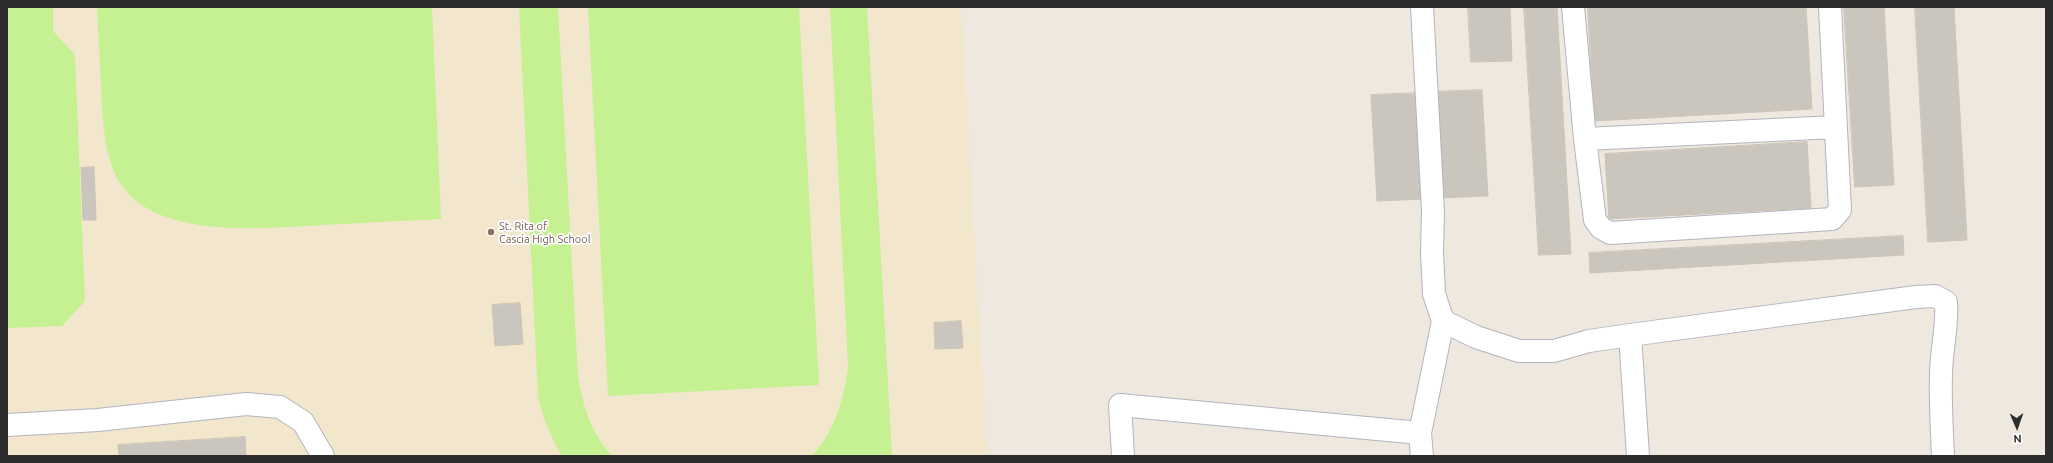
<!DOCTYPE html>
<style>
body{margin:0}
#map{position:relative;width:2053px;height:463px;overflow:hidden;background:#efe8de;font-family:Ubuntu,sans-serif}
canvas{display:block}
.frame{position:absolute;inset:0;border:8px solid #2d2d2d;pointer-events:none}
.north{position:absolute;left:1997px;top:407px;width:40px;height:40px;-webkit-text-stroke:3px #fff;paint-order:stroke;rotate:178deg;font-size:11px;font-weight:700;line-height:16px;text-align:center;color:#2d2d2d}
.north::after{content:'';display:block;margin:auto;width:14px;height:18px;background:#2d2d2d;clip-path:polygon(50% 0,100% 100%,50% 72%,0 100%)}
</style>
<div id="map">
<canvas width="2053" height="463"></canvas>
<div class="frame"></div>
<div class="north">N</div>
</div>
<script>
const g = document.querySelector('canvas').getContext('2d');
g.lineJoin = 'round';
function paint(path, color) { g.fillStyle = color; g.fill(path, 'evenodd'); }
function stroke(path, color, width, dash) { g.strokeStyle = color; g.lineWidth = width; g.lineCap = dash ? 'butt' : 'round'; g.setLineDash(dash || []); g.stroke(path); }
function drawText(font, color, halo, rows, align = 'center') {
  g.font = font + ' Ubuntu,sans-serif'; g.lineWidth = 3.5; g.setLineDash([]); g.textBaseline = 'middle'; g.strokeStyle = halo; g.fillStyle = color; for (const [text, x, y, turn = 0] of rows) {
    g.save(); g.translate(x, y); g.rotate((+turn || 0) * Math.PI / 180); g.textAlign = isNaN(turn) ? turn : align; if (halo) g.strokeText(text, 0, 0); g.fillText(text, 0, 0); g.restore();
  }
}
paint(new Path2D(`
 M7,7H961L987,456H7Z`), '#f2e7cd');
paint(new Path2D(`
 M7,7H53V31L75,55L85,301L62,326L7,328Z
 M97,7H432L441,219C401,221 362,223 323,225C262,228 147,242 115,174C103,146 103,118 101,88C100,61 98,34 97,7Z
 M519,7H558L578,377C584,409 590,431 612,456H562C550,436 543,418 538,396Z
 M588,7H799L819,385L608,396Z
 M830,7H867L892,456H812C835,431 844,399 848,366Z`), '#c5f192');
const building = new Path2D(`
 M1468,7H1510L1512,61L1471,62Z
 M1524,7H1557L1571,254L1539,255Z
 M1588,7H1806L1812,109L1594,121Z
 M1844,7H1884L1894,185L1855,187Z
 M1915,7H1954L1967,240L1928,242Z
 M1482,90L1488,196L1440,198L1434,92Z
 M1419,93L1425,199L1377,201L1371,95Z
 M1807,142L1811,208L1609,219L1605,154Z
 M94,167L96,220H83L81,168Z
 M1903,236L1904,255L1590,273L1589,253Z
 M520,303L523,344L495,346L492,305Z
 M961,321L963,348L935,349L934,323Z
 M245,437L246,456H119L118,445Z`);
paint(building, '#cbc6bd');
stroke(building, '#cbc5b7', 1);
const minor = new Path2D(`
 M1422,7L1433,211L1432,253L1434,294L1443,321L1476,337L1519,351H1554L1589,341L1630,335L1916,297L1935,296L1946,302C1948,326 1941,351 1941,375C1940,402 1942,429 1943,456
 M1573,7L1585,139L1595,220L1601,228L1610,233L1832,219L1840,210L1830,7
 M1585,139L1836,127
 M1630,335L1638,456
 M7,425L98,420L246,404L280,407L303,422L323,456
 M1123,456L1120,405L1420,433
 M1422,456L1420,433L1443,321`);
stroke(minor, '#b2b4c1', 24);
stroke(minor, '#fff', 22);
for (const [x, y, r, color] of [
 [491,232,4,"#8d6e63"]
]) { const dot = new Path2D(); dot.arc(x, y, r, 0, 2 * Math.PI); g.fillStyle = color; g.fill(dot); stroke(dot, '#fff', 1.5); }
drawText('11px', '#785e54', '#fff', [
 ["St. Rita of",499,226],
 ["Cascia High School",499,239]
], 'left');
</script>
